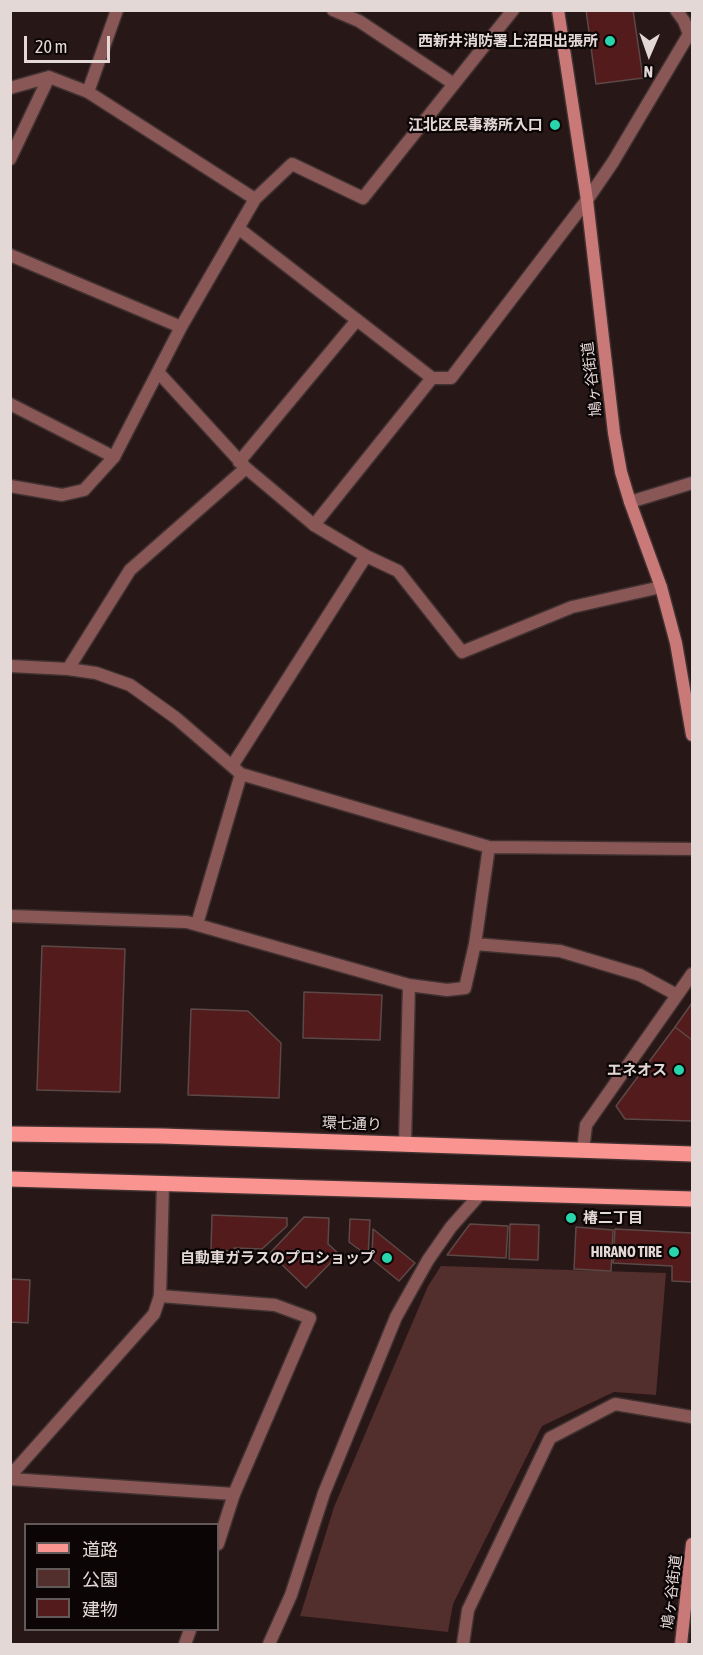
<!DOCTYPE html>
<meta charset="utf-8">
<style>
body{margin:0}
#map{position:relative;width:703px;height:1655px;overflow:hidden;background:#271716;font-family:"Asap Condensed","Noto Sans JP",sans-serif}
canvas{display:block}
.frame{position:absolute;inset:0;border:12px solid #e4d8d7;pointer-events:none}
.legend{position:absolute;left:24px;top:1523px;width:195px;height:108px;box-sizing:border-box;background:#0b0505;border:2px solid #625959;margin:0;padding:8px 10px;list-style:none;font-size:18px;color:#e4d8d7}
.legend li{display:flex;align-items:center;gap:12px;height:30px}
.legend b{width:30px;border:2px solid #625959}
.north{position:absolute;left:619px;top:24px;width:60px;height:60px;-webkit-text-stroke:4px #0b0505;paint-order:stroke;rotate:182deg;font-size:16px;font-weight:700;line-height:24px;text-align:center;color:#e4d8d7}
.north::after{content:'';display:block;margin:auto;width:21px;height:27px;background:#e4d8d7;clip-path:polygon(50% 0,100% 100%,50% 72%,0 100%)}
.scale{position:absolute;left:24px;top:36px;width:86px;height:27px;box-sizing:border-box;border:3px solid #e4d8d7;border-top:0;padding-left:8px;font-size:18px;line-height:21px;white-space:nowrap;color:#e4d8d7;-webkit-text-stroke:4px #0b0505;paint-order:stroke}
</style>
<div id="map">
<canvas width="703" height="1655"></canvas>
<div class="frame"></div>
<ul class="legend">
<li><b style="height:8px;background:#fa9491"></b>道路</li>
<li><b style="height:16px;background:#522e2d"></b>公園</li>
<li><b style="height:16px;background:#541b1c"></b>建物</li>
</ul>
<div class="north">N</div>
<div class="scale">20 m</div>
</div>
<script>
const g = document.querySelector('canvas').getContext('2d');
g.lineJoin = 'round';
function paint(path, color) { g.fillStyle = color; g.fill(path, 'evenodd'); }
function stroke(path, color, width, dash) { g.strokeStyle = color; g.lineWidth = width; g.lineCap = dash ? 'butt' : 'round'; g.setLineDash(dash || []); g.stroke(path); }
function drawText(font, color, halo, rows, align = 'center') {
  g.font = font + ' "Asap Condensed","Noto Sans JP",sans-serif'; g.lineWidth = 4.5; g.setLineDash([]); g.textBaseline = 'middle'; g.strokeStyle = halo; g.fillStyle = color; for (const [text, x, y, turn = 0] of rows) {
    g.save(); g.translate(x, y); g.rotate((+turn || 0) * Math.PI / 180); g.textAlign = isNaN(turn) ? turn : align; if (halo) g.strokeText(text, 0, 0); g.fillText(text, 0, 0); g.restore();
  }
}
paint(new Path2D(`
 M441,1266L666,1273L656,1395L614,1392L542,1426L453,1604L448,1632L300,1616L334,1507L428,1286Z`), '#522e2d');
const building = new Path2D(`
 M586,10H633L643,78L596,84Z
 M42,946L125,949L120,1092L37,1090Z
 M304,992L382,995L380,1040L303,1038Z
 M692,1003V1040L675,1027Z
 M191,1009L248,1011L281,1043L279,1098L188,1095Z
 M675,1027L692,1040V1121L625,1119L616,1106Z
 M212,1215L287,1218V1226L262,1249L234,1248V1251L211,1250Z
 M304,1217L329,1218L328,1244L339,1254L306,1288L270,1253Z
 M350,1219L370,1220L368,1256L349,1242Z
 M470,1224L508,1226L506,1258L447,1255Z
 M510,1224L539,1225L538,1260L509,1259Z
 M576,1227L613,1230L611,1271L574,1269Z
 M373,1229L415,1263L399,1281L372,1259Z
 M615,1229L692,1233V1282L672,1281V1266L613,1263Z
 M10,1279L30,1280L28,1323L10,1322Z`);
paint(building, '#541b1c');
stroke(building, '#5c4947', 1.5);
const service = new Path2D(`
 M10,88L49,77L88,92
 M10,159L49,77
 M239,462L357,320
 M10,486L62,495L84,490L114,457
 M630,502L692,483
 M314,525L432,378
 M160,1296L275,1305L310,1318L234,1494L218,1544
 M185,1644L190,1630
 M269,1644L291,1595L324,1493L396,1317L428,1260L451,1227L482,1192`);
const minor = new Path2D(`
 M117,10L88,92L255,199
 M333,10L359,21L454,84
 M238,228L432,378H451L587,200L613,162L689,34L684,21L676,10
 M10,255L181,327
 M158,372L246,468L314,525L366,556L232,766
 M10,404L114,457L181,327L255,199L292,164L363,198L513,10
 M366,556L398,571L462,652L572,607L661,587
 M10,666L68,669L96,673L130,685L176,718L241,774L489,847L692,849
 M68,669L130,570L246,468
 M10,916L187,922L409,985L447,990L465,988L475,944L489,847
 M197,924L241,774
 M475,944L560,951L640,975L677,995
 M405,1144L409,985
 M583,1151L586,1125L692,974
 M10,1476L154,1314L160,1296L163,1183
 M10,1479L234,1494
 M463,1644L468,1610L550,1438L615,1404L692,1417`);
const secondary = new Path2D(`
 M558,10L587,200L614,433L621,472L630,502L661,587L676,643L692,735
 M681,1644L692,1544`);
const primary = new Path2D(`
 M10,1134L162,1136L692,1154
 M10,1179L692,1199`);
stroke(service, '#413231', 15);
stroke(minor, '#413231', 15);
stroke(secondary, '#413231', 15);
stroke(primary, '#413231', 18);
stroke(service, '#895856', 12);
stroke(minor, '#895856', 12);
stroke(secondary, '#c97a78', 12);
stroke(primary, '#fa9491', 15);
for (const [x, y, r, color] of [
 [610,41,6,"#28d5ad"],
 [555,125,6,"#28d5ad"],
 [679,1070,6,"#28d5ad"],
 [571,1218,6,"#28d5ad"],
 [674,1252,6,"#28d5ad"],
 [387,1258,6,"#28d5ad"]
]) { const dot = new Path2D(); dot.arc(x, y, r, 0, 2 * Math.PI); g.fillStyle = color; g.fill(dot); stroke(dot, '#0b0505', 2); }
drawText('bold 15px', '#e4d8d7', '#0b0505', [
 ["西新井消防署上沼田出張所",598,41],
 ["江北区民事務所入口",543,125],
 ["エネオス",667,1070],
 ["椿二丁目",583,1218,"left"],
 ["HIRANO TIRE",662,1252],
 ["自動車ガラスのプロショップ",375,1258]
], 'right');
drawText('15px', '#e4d8d7', '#0b0505', [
 ["鳩ヶ谷街道",592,379,-97],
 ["環七通り",352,1124,2],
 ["鳩ヶ谷街道",672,1592,-83]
]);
</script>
